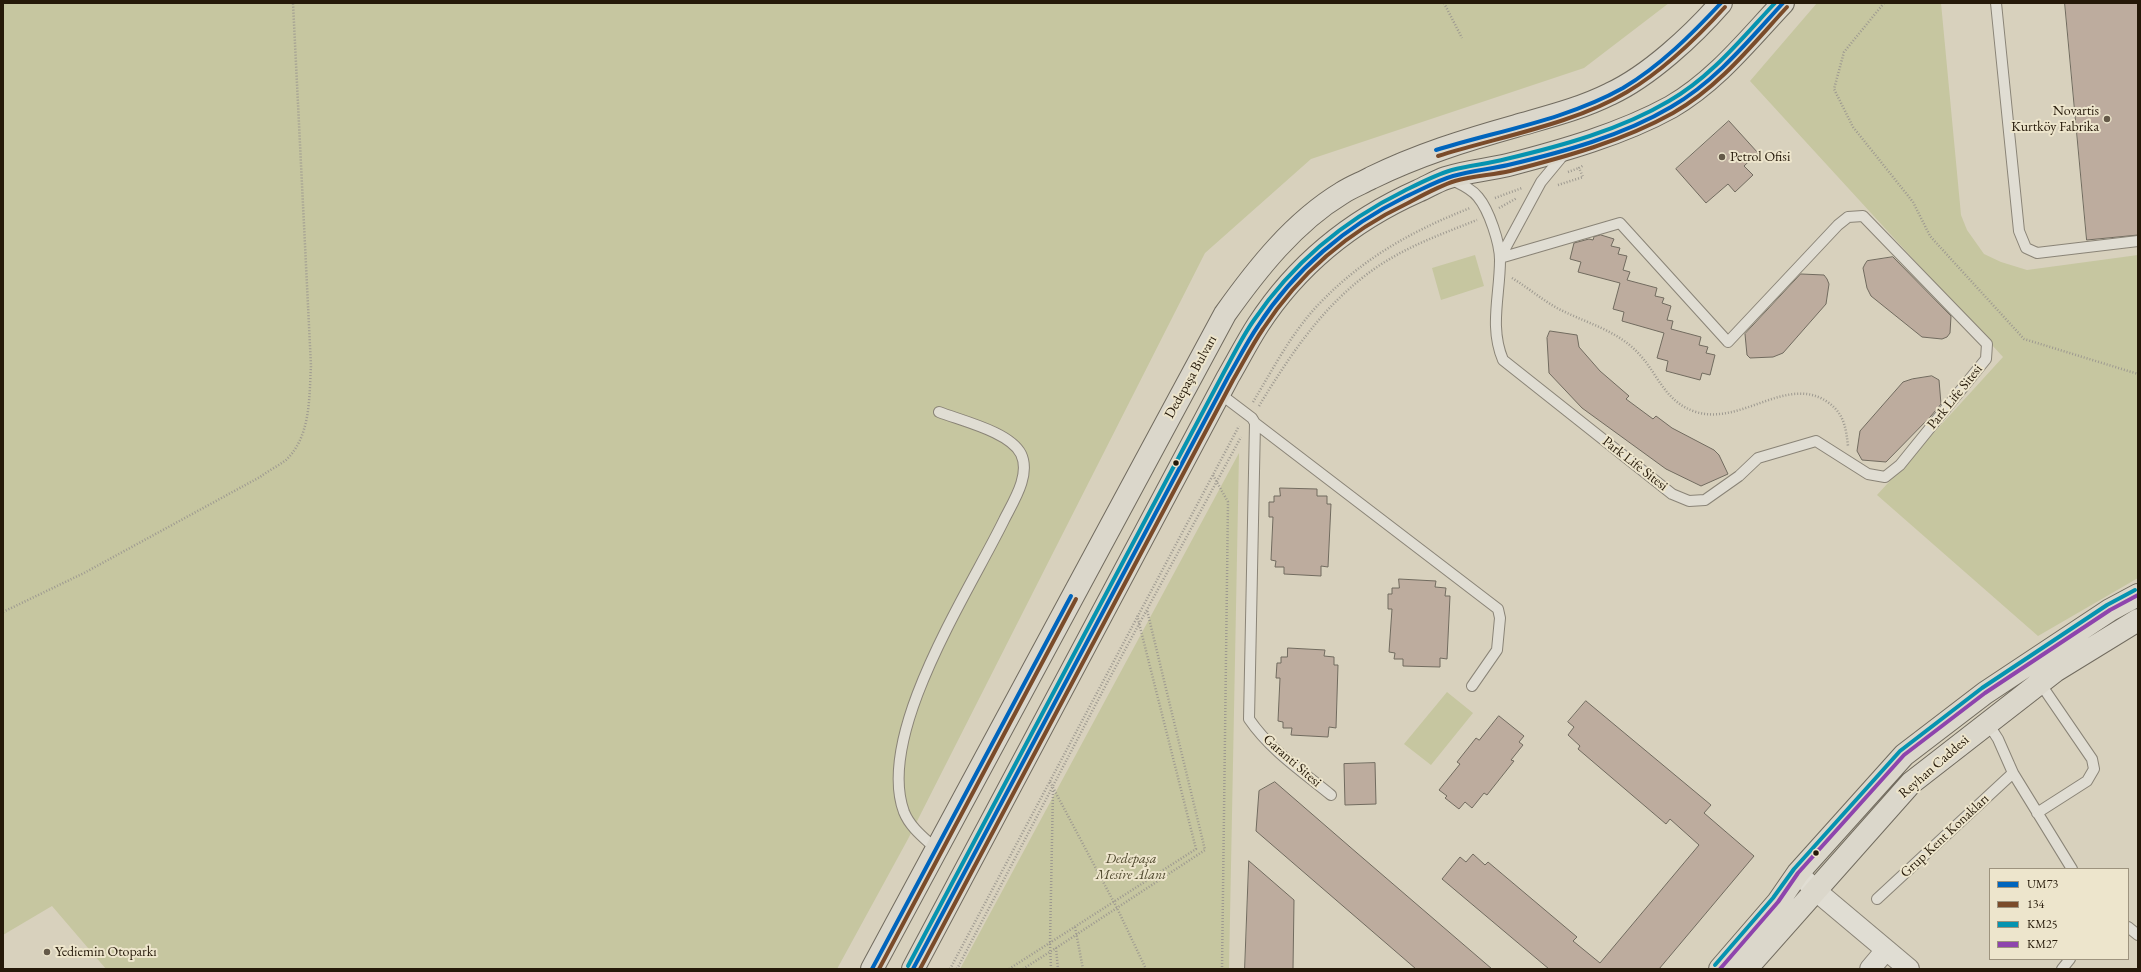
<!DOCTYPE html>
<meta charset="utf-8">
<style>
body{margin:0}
#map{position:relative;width:2141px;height:972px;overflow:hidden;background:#d8d1bd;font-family:"EB Garamond",serif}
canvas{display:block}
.frame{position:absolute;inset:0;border:4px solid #251909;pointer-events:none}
.legend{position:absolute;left:1989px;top:868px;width:140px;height:92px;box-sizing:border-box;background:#ede5cc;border:1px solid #9d937e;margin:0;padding:5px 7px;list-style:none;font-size:12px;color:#251909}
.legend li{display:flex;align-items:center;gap:8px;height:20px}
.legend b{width:20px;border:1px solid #9d937e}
</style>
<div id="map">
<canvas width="2141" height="972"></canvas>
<div class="frame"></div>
<ul class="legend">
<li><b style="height:5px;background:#0065bd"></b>UM73</li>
<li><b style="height:5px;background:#7a4b2a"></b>134</li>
<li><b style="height:5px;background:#0693b0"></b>KM25</li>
<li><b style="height:5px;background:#8e44ad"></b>KM27</li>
</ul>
</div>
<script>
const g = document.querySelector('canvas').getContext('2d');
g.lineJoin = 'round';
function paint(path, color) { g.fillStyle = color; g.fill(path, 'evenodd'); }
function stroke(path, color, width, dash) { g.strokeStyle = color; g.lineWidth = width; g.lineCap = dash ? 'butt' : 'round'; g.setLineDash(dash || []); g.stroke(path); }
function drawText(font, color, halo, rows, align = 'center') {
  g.font = font + ' "EB Garamond",serif'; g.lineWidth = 4; g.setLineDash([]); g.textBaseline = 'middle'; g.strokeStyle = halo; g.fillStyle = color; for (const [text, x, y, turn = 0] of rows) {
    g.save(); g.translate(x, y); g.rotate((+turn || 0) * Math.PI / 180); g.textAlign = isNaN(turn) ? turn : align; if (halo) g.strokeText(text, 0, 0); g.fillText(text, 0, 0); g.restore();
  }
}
paint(new Path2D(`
 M3,3H1669L1584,68L1311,159L1205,253L908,839L837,969H106L52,906L3,935Z
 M1817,3H1941L1961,215L1967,230L1984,254L2001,262L2027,270L2138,255V578L2038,636L1877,495L2003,357L1750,81Z
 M1475,255L1484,286L1441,300L1432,268Z
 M1239,453L1229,969H960Z
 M1447,692L1473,713L1431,765L1404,744Z`), '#c6c6a0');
const building = new Path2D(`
 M2065,3H2138V235L2087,240Z
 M1729,121L1758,153L1744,166L1753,175L1735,192L1728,184L1706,203L1676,169Z
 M1601,235L1614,239L1611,246L1620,248L1618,254L1627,256L1623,270L1630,272L1627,280L1657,288L1655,296L1664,298L1662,303L1671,306L1667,320L1673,321L1671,329L1701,337L1699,345L1708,347L1706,353L1715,355L1710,375L1702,373L1700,380L1666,371L1668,361L1657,358L1664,333L1622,321L1624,312L1613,309L1620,283L1578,272L1581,262L1570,259L1574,243L1589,239L1593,240L1594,237Z
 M1893,257L1951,316L1950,333L1947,337L1942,339L1922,337L1871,296L1867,288L1863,268L1865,264L1867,261Z
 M1801,274L1824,275L1827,279L1829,284L1826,304L1783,353L1773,357L1750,358L1747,355L1745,334Z
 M1550,331L1577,335L1579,347L1600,371L1629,396L1626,399L1653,419L1656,416L1672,428L1714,450L1719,455L1728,474L1701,486L1666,469L1582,408L1549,373L1547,338Z
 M1932,376L1939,380L1941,404L1931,416L1886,462L1862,460L1857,451L1860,431L1903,382L1912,379Z
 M1280,488L1317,489V496H1327V504H1331L1328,567L1321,566V576L1284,574V567H1275L1276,561L1271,560L1273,517H1269V502H1274V496H1280Z
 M1399,579L1436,581L1435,587L1446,588L1445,596H1450L1447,659L1440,658V667L1403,666V659H1394L1395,653L1389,652L1392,609H1388V594H1392V588H1399Z
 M1288,648L1325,650L1324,656L1334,657V665H1338L1336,728L1329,727L1328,737L1291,735L1292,728H1283V722L1278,721L1280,678H1276L1277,663H1281V657H1287Z
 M1586,701L1711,805L1704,813L1754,856L1659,969H1549L1442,879L1460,857L1466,862L1473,854L1485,865L1488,862L1577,937L1573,941L1600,963L1699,845L1670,819L1666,824L1578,749L1580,746L1568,735L1574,727L1568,722Z
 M1499,716L1524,736L1519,742L1523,745L1511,760L1514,761L1487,795L1484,793L1472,808L1465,802L1459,809L1445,798L1447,796L1439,790L1460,764L1457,762L1476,738L1479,740Z
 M1375,763L1376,804L1345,805L1344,764Z
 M1275,782L1357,853L1492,969H1416L1256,831L1259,791Z
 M1249,861L1294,900L1293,969H1245Z`);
paint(building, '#bdac9e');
stroke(building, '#716b5f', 1);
const service = new Path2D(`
 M1996,3L2019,231L2026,248L2037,253L2138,241
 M1450,179C1460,184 1471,188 1478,197C1489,210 1500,243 1500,260C1500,295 1489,327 1503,360L1672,494L1689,501L1705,500L1739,476L1758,458L1816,441L1868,474L1885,477L1900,465L1986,359L1987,344L1863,216L1848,217L1838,225L1728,342L1620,223L1500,258
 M1500,258L1541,182L1565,153
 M1219,393L1252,418L1255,423
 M1987,722L1998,739L2013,773L2072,869
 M1331,795C1303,772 1270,750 1249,719L1255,423L1498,609L1500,618L1497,650L1472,686
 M2037,813L2087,781L2094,769L2092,759L2040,683
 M935,848C923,837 910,827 904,812C875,734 970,590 1004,520C1013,502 1031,475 1021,454C1010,432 962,421 939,412
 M1877,899L2013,773
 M2128,927L2138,935
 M2062,969L2070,959`);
const minor = new Path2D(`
 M1798,873L1815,890L1909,969
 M1870,969L1886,950`);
const primary = new Path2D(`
 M872,969L1225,314C1257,269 1294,222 1342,193C1351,187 1362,183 1371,178C1418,155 1466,140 1516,126C1547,117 1580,109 1610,94C1649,76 1693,35 1721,3
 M913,969L1228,377C1238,360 1247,342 1258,325C1297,265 1353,220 1418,191C1427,187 1437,181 1446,178C1466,171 1488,170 1508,165C1562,151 1622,134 1671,107C1716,81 1748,40 1783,3
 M1720,969L1778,902L1798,873L1904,755L1985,693L2110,610L2138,595
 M1746,969L1911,783L2055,671L2138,620`);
stroke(service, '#8a8477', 12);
stroke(minor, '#8a8477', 22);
stroke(primary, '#716b5f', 24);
stroke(new Path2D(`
 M1444,3L1462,38
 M1884,3L1844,52L1834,89L1853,127L1913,202L1930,236L2024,339L2138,374
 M1568,172L1579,168
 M1558,185L1583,177L1579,168L1584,165
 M1495,198L1522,188
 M1499,208L1517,198
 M1512,278C1527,287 1541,299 1557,308C1585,323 1618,330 1640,355C1659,376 1665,402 1696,412C1742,426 1788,373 1829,403C1844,414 1846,428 1848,446
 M1253,402C1273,369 1292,332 1319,304C1363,258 1412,231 1470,208
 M1259,406C1293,350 1330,295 1388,260C1416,243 1447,232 1477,220
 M1213,475L1228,502L1222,969
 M3,612L84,573L260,477C268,471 278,466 286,460C311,436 309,398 311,366L293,3
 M1050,782L1117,908L1146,969
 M1075,927L1083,969
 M1056,948L1205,850L1147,610
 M950,969L1239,426
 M957,969L1108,681L1241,437
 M1009,969L1196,849L1137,615
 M1023,969L1056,948L1058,969
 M1051,969L1050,943L1053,790`), '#9d9990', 2.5, [1, 2]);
stroke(service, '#e0ddd3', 10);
stroke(minor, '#e0ddd3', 20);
stroke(primary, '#dbd7cb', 22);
stroke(new Path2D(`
 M1436,150C1497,131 1566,120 1623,88C1660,66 1692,34 1721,3
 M872,969L1071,596
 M913,969L1228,377C1238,360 1247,342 1258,326C1294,270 1346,226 1405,197C1421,190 1436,181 1453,176C1471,171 1490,169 1508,165C1563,152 1622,136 1671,107C1716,81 1749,40 1783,3`), '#0065bd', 4);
stroke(new Path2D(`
 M1438,156C1498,137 1574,124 1627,92C1664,70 1696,39 1725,7
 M879,969L1076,599
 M920,969L1233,380C1243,363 1252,345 1263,329C1299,274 1349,231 1408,203C1423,195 1439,186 1455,181C1473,176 1492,175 1510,171C1565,157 1623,141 1673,113C1719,87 1752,45 1787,7`), '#7a4b2a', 4);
stroke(new Path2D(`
 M1715,965L1773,898L1794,869L1900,751L1982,688L2107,605L2135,590
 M908,966L1223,374C1233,356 1242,337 1254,320C1292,264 1343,221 1404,191C1420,183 1435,175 1452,170C1469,165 1488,164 1506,159C1561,146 1620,130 1669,101C1711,77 1742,38 1775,3`), '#0693b0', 4);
stroke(new Path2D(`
 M1720,969L1778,902L1798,873L1904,755L1985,693L2110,610L2138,595`), '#8e44ad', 4);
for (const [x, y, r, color] of [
 [2107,119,4,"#645948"],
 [1722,157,4,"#645948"],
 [1176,463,3.5,"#251909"],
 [1816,853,3.5,"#251909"],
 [47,952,4,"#645948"]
]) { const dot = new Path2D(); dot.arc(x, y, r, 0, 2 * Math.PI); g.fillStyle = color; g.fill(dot); stroke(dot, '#ede5cc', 1.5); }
drawText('14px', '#251909', '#ede5cc', [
 ["Novartis",2099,111,"right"],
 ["Kurtköy Fabrika",2099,127,"right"],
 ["Petrol Ofisi",1730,157],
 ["Yediemin Otoparkı",55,952]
], 'left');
drawText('14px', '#251909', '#ede5cc', [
 ["Dedepaşa Bulvarı",1191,377,-61],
 ["Park Life Sitesi",1955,397,-51],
 ["Park Life Sitesi",1635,464,38],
 ["Garanti Sitesi",1292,761,41],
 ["Reyhan Caddesi",1934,767,-41],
 ["Grup Kent Konakları",1945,836,-43]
]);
drawText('italic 14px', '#514a2f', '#ede5cc', [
 ["Dedepaşa",1131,859],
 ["Mesire Alanı",1131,875]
]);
</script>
